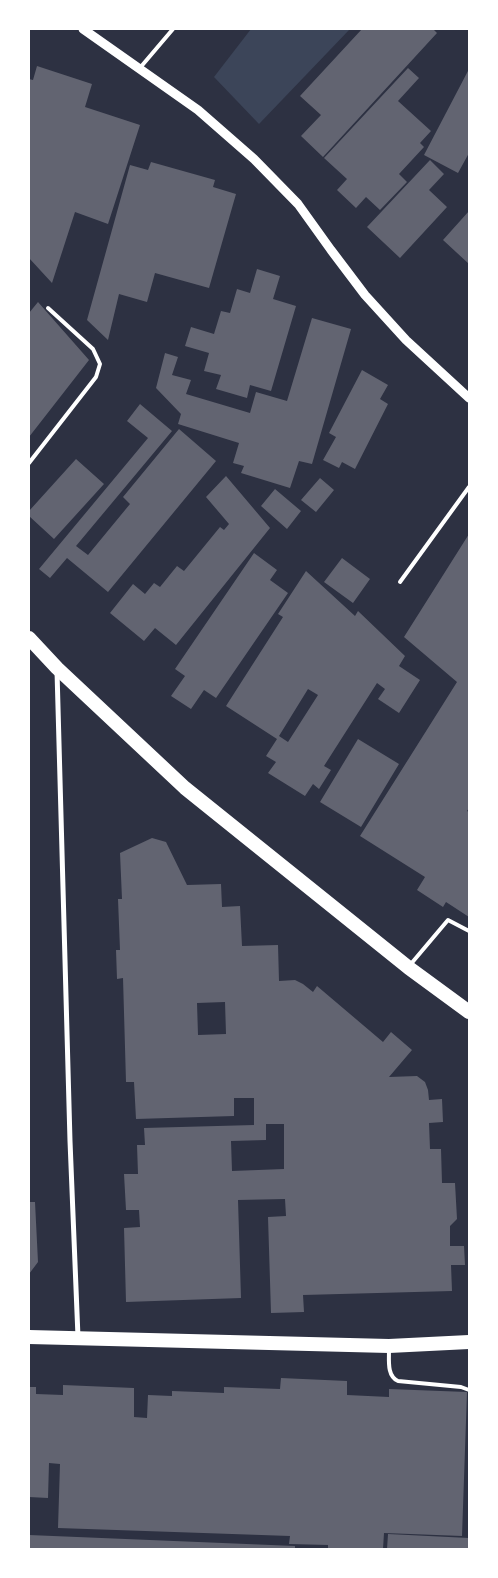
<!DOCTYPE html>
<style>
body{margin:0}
#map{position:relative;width:498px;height:1578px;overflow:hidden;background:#2d3142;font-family:Cabin,sans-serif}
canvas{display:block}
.frame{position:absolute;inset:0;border:30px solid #fff;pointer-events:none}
</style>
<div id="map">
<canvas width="498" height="1578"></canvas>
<div class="frame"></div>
</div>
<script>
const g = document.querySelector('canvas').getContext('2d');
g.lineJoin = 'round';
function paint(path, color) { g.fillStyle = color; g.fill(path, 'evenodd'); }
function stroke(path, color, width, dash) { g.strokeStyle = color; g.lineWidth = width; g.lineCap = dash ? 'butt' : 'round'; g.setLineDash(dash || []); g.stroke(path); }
paint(new Path2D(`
 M251,29H350L259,124L214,77Z`), '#3c4559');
paint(new Path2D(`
 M362,29H433L437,33L323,157L301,136L321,115L300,96Z
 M37,66L92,84L85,107L140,125L108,224L75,212L52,283L29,258V79L33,80Z
 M408,68L419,78L398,101L431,131L420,143L424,147L399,174L407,182L380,210L366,197L356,208L337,190L347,179L324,158Z
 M469,69V153L458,173L424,155Z
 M430,160L444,174L429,190L447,207L400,258L367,227Z
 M151,162L215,180L213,187L236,194L209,288L155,273L147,302L119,294L108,340L87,320L130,165L148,170Z
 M469,211V264L443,240Z
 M257,269L280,276L273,299L296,306L271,391L250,385L247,398L216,389L221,375L204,371L209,353L185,346L191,327L214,334L221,311L230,313L237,289L250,293Z
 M38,302L89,360L29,437V313Z
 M312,318L351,329L312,464L299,461L290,488L241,473L244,466L233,463L239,443L178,424L181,414L156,388L165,353L178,357L172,375L191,380L186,394L250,413L256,392L287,401Z
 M362,370L388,385L380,399L388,404L355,469L342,462L339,468L323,460L336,437L329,433Z
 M140,404L172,431L76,546L88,555L130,504L123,497L179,429L216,461L108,592L67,558L50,578L39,569L148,438L127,421Z
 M76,459L104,484L54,539L29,516V511Z
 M226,476L270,528L176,645L155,628L144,641L110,613L133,584L145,594L154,583L160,587L177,566L184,571L220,527L224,530L229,524L206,497Z
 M320,478L334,490L316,512L301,500Z
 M275,489L301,511L287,529L261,506Z
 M469,534V808L467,811L469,812V917L446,902L443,907L417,890L425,877L360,836L457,682L404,637Z
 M254,553L277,570L270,580L288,593L216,698L204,690L191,709L171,696L185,676L175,669Z
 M342,558L370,579L353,603L324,582Z
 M306,571L355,616L358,611L405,656L399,666L420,680L399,713L378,699L385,689L377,683L324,766L331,770L319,789L313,784L305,796L268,773L276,762L266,756L277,739L226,706L283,617L278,614ZM308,689L318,695L288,742L279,736Z
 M358,739L399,764L361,827L320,802Z
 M152,838L166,842L187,885L221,884L222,907L240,906L242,946L278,945L279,981L295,980L303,984L313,992L317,986L383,1042L391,1032L412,1050L389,1077L417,1076L425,1082L428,1090L429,1100L442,1099L443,1122L429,1123L430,1149H441L442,1183H455L457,1219L450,1226V1246H464L465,1265H451L452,1291L303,1295L304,1312L271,1313L268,1217L286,1216L285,1199L238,1200L241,1298L126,1302L124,1228L140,1227L139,1210H126L124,1174H138L137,1145H145L144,1128L254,1125V1098H234V1116L136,1119L134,1082H126L123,978L117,979L116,950H120L118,899H122L120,853ZM225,1002L226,1034L198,1035L197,1003ZM266,1124H284V1169L232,1171L231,1141L266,1140Z
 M29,1202H35L38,1262L29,1274Z
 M281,1378L347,1381V1395L389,1397V1389L467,1392L462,1536L384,1533L383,1549H328V1545L289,1544L290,1536L58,1528L60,1464L49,1463L48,1498L29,1497V1387H36V1394L63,1395V1385L134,1388V1417L147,1418L148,1395L172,1396V1391L224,1393V1387L280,1389Z
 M388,1534L469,1538V1549H387Z
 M29,1535L295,1546V1549H29Z`), '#626471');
stroke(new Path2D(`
 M139,69L173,29
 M29,463L96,377L100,364L93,349L48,308
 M400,582L469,487
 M410,965L448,920L469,931
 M389,1350C389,1361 387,1376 398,1381L461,1387L469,1390`), '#fff', 4);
stroke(new Path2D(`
 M57,671L70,1141L78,1337`), '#fff', 5);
stroke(new Path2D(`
 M83,29L198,110L254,159L298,204L331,250L365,295L406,340L469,398`), '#fff', 9);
stroke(new Path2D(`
 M29,638L57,668L185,788L409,968L469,1012
 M29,1337L389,1346L469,1342`), '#fff', 14);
</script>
